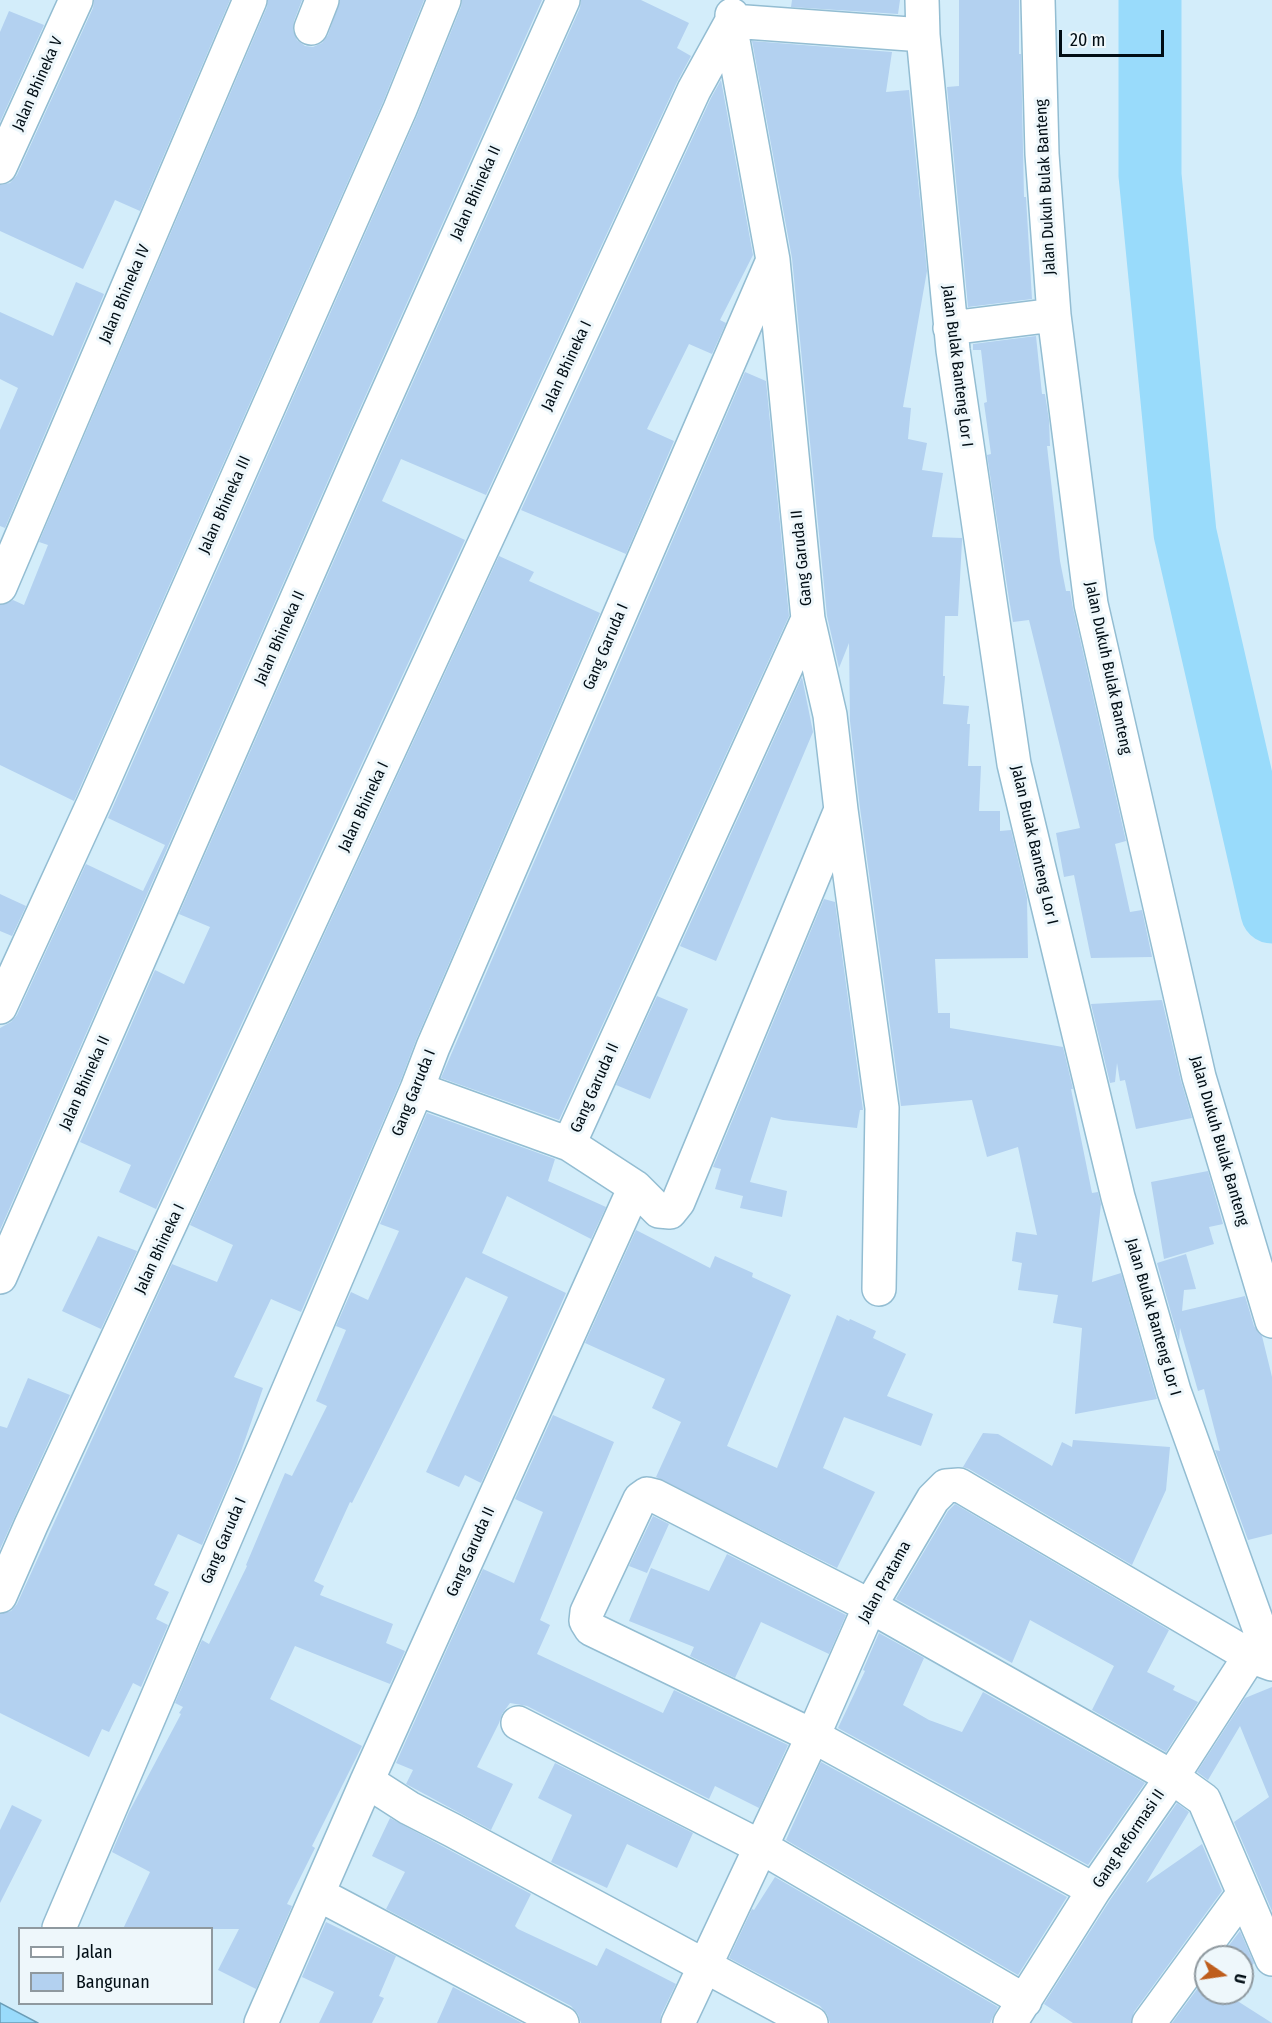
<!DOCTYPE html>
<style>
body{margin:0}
#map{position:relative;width:1272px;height:2023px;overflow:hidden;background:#d3edfa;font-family:"Fira Sans Condensed",sans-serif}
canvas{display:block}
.legend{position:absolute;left:18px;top:1927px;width:195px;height:78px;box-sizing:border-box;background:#eef7fb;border:2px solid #8f999f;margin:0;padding:8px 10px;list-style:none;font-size:18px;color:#010d14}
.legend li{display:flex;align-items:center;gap:12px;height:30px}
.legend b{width:30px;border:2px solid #8f999f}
.north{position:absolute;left:1194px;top:1945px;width:60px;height:60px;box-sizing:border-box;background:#eef7fb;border:2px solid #8f999f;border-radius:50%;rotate:103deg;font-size:16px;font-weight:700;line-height:24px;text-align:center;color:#010d14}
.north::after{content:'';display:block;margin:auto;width:21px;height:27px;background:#be5d1c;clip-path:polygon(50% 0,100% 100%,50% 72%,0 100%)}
.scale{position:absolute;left:1059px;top:30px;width:105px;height:27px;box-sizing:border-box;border:3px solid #010d14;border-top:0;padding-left:8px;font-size:18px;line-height:21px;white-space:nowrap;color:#010d14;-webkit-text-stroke:4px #eef7fb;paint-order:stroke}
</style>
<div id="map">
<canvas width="1272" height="2023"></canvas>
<ul class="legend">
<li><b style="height:8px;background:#fff"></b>Jalan</li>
<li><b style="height:16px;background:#b3d1f0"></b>Bangunan</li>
</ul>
<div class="north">U</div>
<div class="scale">20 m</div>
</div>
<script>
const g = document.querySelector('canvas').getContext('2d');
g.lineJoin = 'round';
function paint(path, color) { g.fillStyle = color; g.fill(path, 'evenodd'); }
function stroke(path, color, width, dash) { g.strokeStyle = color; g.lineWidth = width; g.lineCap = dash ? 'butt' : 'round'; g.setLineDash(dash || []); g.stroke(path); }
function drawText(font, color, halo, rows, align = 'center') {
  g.font = font + ' "Fira Sans Condensed",sans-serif'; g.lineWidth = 6; g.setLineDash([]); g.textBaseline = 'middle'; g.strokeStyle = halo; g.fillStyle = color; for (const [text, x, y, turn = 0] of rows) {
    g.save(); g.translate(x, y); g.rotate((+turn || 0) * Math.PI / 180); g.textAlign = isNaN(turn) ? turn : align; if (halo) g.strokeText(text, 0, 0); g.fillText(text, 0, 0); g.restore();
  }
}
const water = new Path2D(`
 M0,2003L38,2023H0Z`);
paint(water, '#99dbfb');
stroke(water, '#6b9db6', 1.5);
stroke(new Path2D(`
 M1150,0V175L1185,533L1272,912`), '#99dbfb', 63);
paint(new Path2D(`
 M94,0H230L140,211L115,200L83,269L0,231V185L10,183L17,175L93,8Z
 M268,0H302L294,21L293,31L297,40L305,46L313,47L322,43L328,35L340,0H424L383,102L74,801L0,765V605L13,600L24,605L48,545L39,542L267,7Z
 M462,0H542L348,435L0,1230V1028L11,1022L17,1015L86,864L143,891L165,845L108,818L417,116L461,7Z
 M581,0H641L689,23L677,48L691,56L677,82L486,495L401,459L382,501L465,540L156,1209L119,1192L131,1165L80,1142L155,970L184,984L210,927L179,914L382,451L580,8Z
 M792,0H900L898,14L791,7Z
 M959,0H1019V54H1021L1024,197H1026L1032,299L968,307L947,87L959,86Z
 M9,11L44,25L0,122V32Z
 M752,41L892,52L886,92L909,90L927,271L903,407L911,408L908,439L927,443L922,470L943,473L932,537L962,538V541L958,616H945L943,676H945L943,704L969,706L967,724H970L968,766H981L979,811H1000V831L1011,830L1027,898L1028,958L935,959L938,1013H950V1028L1063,1047L1073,1089H1071L1092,1193L1098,1192L1101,1204L1092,1282L1121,1273L1157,1399L1075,1414L1082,1328L1053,1323L1058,1295L1018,1290L1022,1263L1012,1261L1016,1232L1037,1235L1018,1147L987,1157L972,1100L901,1106L860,808L850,721L849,643L839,668L827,616L792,258Z
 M721,80L753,255L720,320L726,323L712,354L689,344L647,429L674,441L626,554L521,510L711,98Z
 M76,282L104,294L5,528L0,526V430L18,388L0,379V312L53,336Z
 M1036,336L1042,394H1045L1049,420L1050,446H1047L1060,561L1066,591H1070L1073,608L1126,841L1115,844L1130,912L1142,910L1152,957L1091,958L1074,875L1064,877L1056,833L1080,828L1029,620L1013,622L1009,599L987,455L991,454L984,403L987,402L981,350H973V344Z
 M745,372L766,381L789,616L559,1120L441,1078Z
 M499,556L534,572L529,581L600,613L416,1040L400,1082L301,1312L271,1299L234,1377L263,1388L237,1463L202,1545L178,1534L154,1585L169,1592L156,1619L168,1625L141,1687L133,1683L109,1732L102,1729L89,1757L0,1713V1614L11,1611L17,1604L172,1264L217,1282L233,1245L190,1225Z
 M802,677L813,732L716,961L680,946Z
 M0,894L26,906L12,936L0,931Z
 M824,899L835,902L863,1110H860L857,1128L783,1120L771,1117L750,1182L787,1191L782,1217L740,1208L743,1196L715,1189L721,1169L713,1167Z
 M657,996L688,1009L650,1099L616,1085Z
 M1162,1000L1181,1081L1192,1118L1136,1129L1125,1080L1120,1081L1117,1063L1115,1082L1110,1083L1091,1004Z
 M427,1113L555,1159L548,1181L606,1207L591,1239L507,1196L482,1253L566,1293L481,1483L465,1475L459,1487L426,1472L508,1297L466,1277L352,1503L350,1502L314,1581L324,1586L320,1595L393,1624L386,1643L405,1651L390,1684L295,1646L270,1699L362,1746L312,1846L315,1848L287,1904L292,1906L256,1989L218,1970L239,1929H123L150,1872L112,1852L129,1812L181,1714L179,1713L183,1707L175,1703L202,1640L209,1644L247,1566L246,1565L285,1473L292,1476L327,1406L316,1401L346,1330L336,1326L351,1292L368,1300L399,1231L380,1224Z
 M1208,1171L1223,1224L1209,1227L1214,1244L1164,1259L1151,1182Z
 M636,1230L710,1268L715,1256L753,1273L752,1277L791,1295L727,1446L777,1468L837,1315L849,1321L850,1319L876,1331L873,1338L906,1354L887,1396L933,1414L921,1446L844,1417L823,1468L875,1492L837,1568L656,1477L681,1422L652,1408L665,1379L585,1343Z
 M98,1236L137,1251L101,1329L62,1311Z
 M1186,1254L1196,1289L1184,1290L1182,1311L1245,1296L1254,1326L1262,1336L1272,1377V1534L1248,1540L1215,1450L1220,1451L1204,1389L1198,1391L1180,1328L1179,1341L1157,1263Z
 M28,1378L70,1395L0,1549V1426L7,1428Z
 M553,1415L614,1442L540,1620L550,1625L537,1654L663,1713L674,1690L788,1745L759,1808L715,1786L709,1799L527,1706L510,1703L502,1714L499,1723L477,1767L513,1784L491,1830L406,1784L413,1770L396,1763L483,1569L514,1583L543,1512L515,1499Z
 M983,1433L998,1434L1052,1466L1062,1442L1072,1447L1073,1440L1170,1447L1166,1490L1132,1565L969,1469L963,1467Z
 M955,1504L1169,1630L1147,1672L1175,1686L1173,1690L1198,1702L1166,1752L1092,1710L1114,1666L1030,1620L1012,1663L896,1599L948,1511Z
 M653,1516L669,1524L647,1573L629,1566Z
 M727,1554L846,1615L829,1654L761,1622L735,1678L690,1656L694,1647L629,1621L651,1568L709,1591Z
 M879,1633L924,1658L903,1705L929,1720L962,1732L983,1692L1145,1783L1088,1865L838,1728L865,1671L863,1670Z
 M1272,1687V1911L1234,1822L1269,1797L1240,1726L1208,1780L1197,1772L1245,1698Z
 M821,1762L1067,1897L1018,1975L786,1840Z
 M555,1763L693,1833L677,1868L627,1844L607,1888L551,1862L572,1815L538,1798Z
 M1177,1803L1189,1812L1146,1883L1202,1844L1222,1891L1134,2012L1131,2023H1073L1044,2004L1110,1900Z
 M12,1805L42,1820L0,1903V1830Z
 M390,1818L531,1894L515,1926L518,1929L597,1966L606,1948L676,1984L661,2015L660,2023H581L578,2014L571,2006L386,1909L405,1872L372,1856Z
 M775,1877L998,2007L990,2023H830L827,2014L820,2006L729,1958L752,1909L754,1910Z
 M326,1922L396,1956L379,1996L384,1998L372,2023H319L334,1992L302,1977Z
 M1240,1931L1254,1963L1242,1978V1957H1220Z
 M1206,1977V1993H1230L1228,1995L1272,2023H1172Z
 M453,1987L522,2023H437Z`), '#b3d1f0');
const minor = new Path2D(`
 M922,0L923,35L953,350L1014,764L1118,1197L1174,1391L1272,1664
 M1038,0L1042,154L1054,315L1091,604L1199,1077L1272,1321
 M732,15V35L773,260L808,619L830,715L841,810L882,1108L879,1289
 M311,28L322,0
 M0,167L76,0
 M950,328L1054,315
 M0,587L250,0
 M0,1007L95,800L400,109L444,0
 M417,1089L569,1144
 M635,1187L659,1211L670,1212L678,1202L840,812
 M0,1277L365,443L563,0
 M0,1596L31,1525L694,90L732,21L923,35
 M518,1723L761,1847L1025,2001
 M367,1781L409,1808L452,1830L811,2023
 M1094,1890L813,1736L591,1629L586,1621L587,1612L640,1499L647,1494L655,1496L870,1606L1172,1777L1204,1800L1272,1959
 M318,1894L562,2023
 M59,1928L417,1089L433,1047L773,260
 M261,2023L367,1781L635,1187L569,1144L808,619
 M678,2023L813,1736L870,1606L933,1499L946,1486L959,1485L1250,1656L1272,1664
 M1010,2023L1094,1890L1172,1777L1250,1656
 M1149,2023L1244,1893`);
stroke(minor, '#93bdd2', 36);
stroke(minor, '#fff', 33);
drawText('16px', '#010d14', '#eef7fb', [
 ["Jalan Bhineka V",38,84,-66],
 ["Jalan Dukuh Bulak Banteng",1046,187,-93],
 ["Jalan Bhineka II",476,193,-66],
 ["Jalan Bhineka IV",125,294,-67],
 ["Jalan Bhineka I",567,366,-65],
 ["Jalan Bulak Banteng Lor I",957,366,83],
 ["Jalan Bhineka III",225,505,-66],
 ["Gang Garuda II",802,558,-96],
 ["Jalan Bhineka II",280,638,-66],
 ["Gang Garuda I",606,647,-67],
 ["Jalan Dukuh Bulak Banteng",1108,668,78],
 ["Jalan Bhineka I",364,807,-65],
 ["Jalan Bulak Banteng Lor I",1034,845,77],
 ["Jalan Bhineka II",85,1083,-66],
 ["Gang Garuda II",595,1088,-66],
 ["Gang Garuda I",414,1093,-68],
 ["Jalan Dukuh Bulak Banteng",1219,1141,74],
 ["Jalan Bhineka I",160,1249,-65],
 ["Jalan Bulak Banteng Lor I",1153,1317,74],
 ["Gang Garuda I",224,1541,-67],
 ["Gang Garuda II",471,1552,-66],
 ["Jalan Pratama",885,1582,-61],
 ["Gang Reformasi II",1129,1839,-56]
]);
</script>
